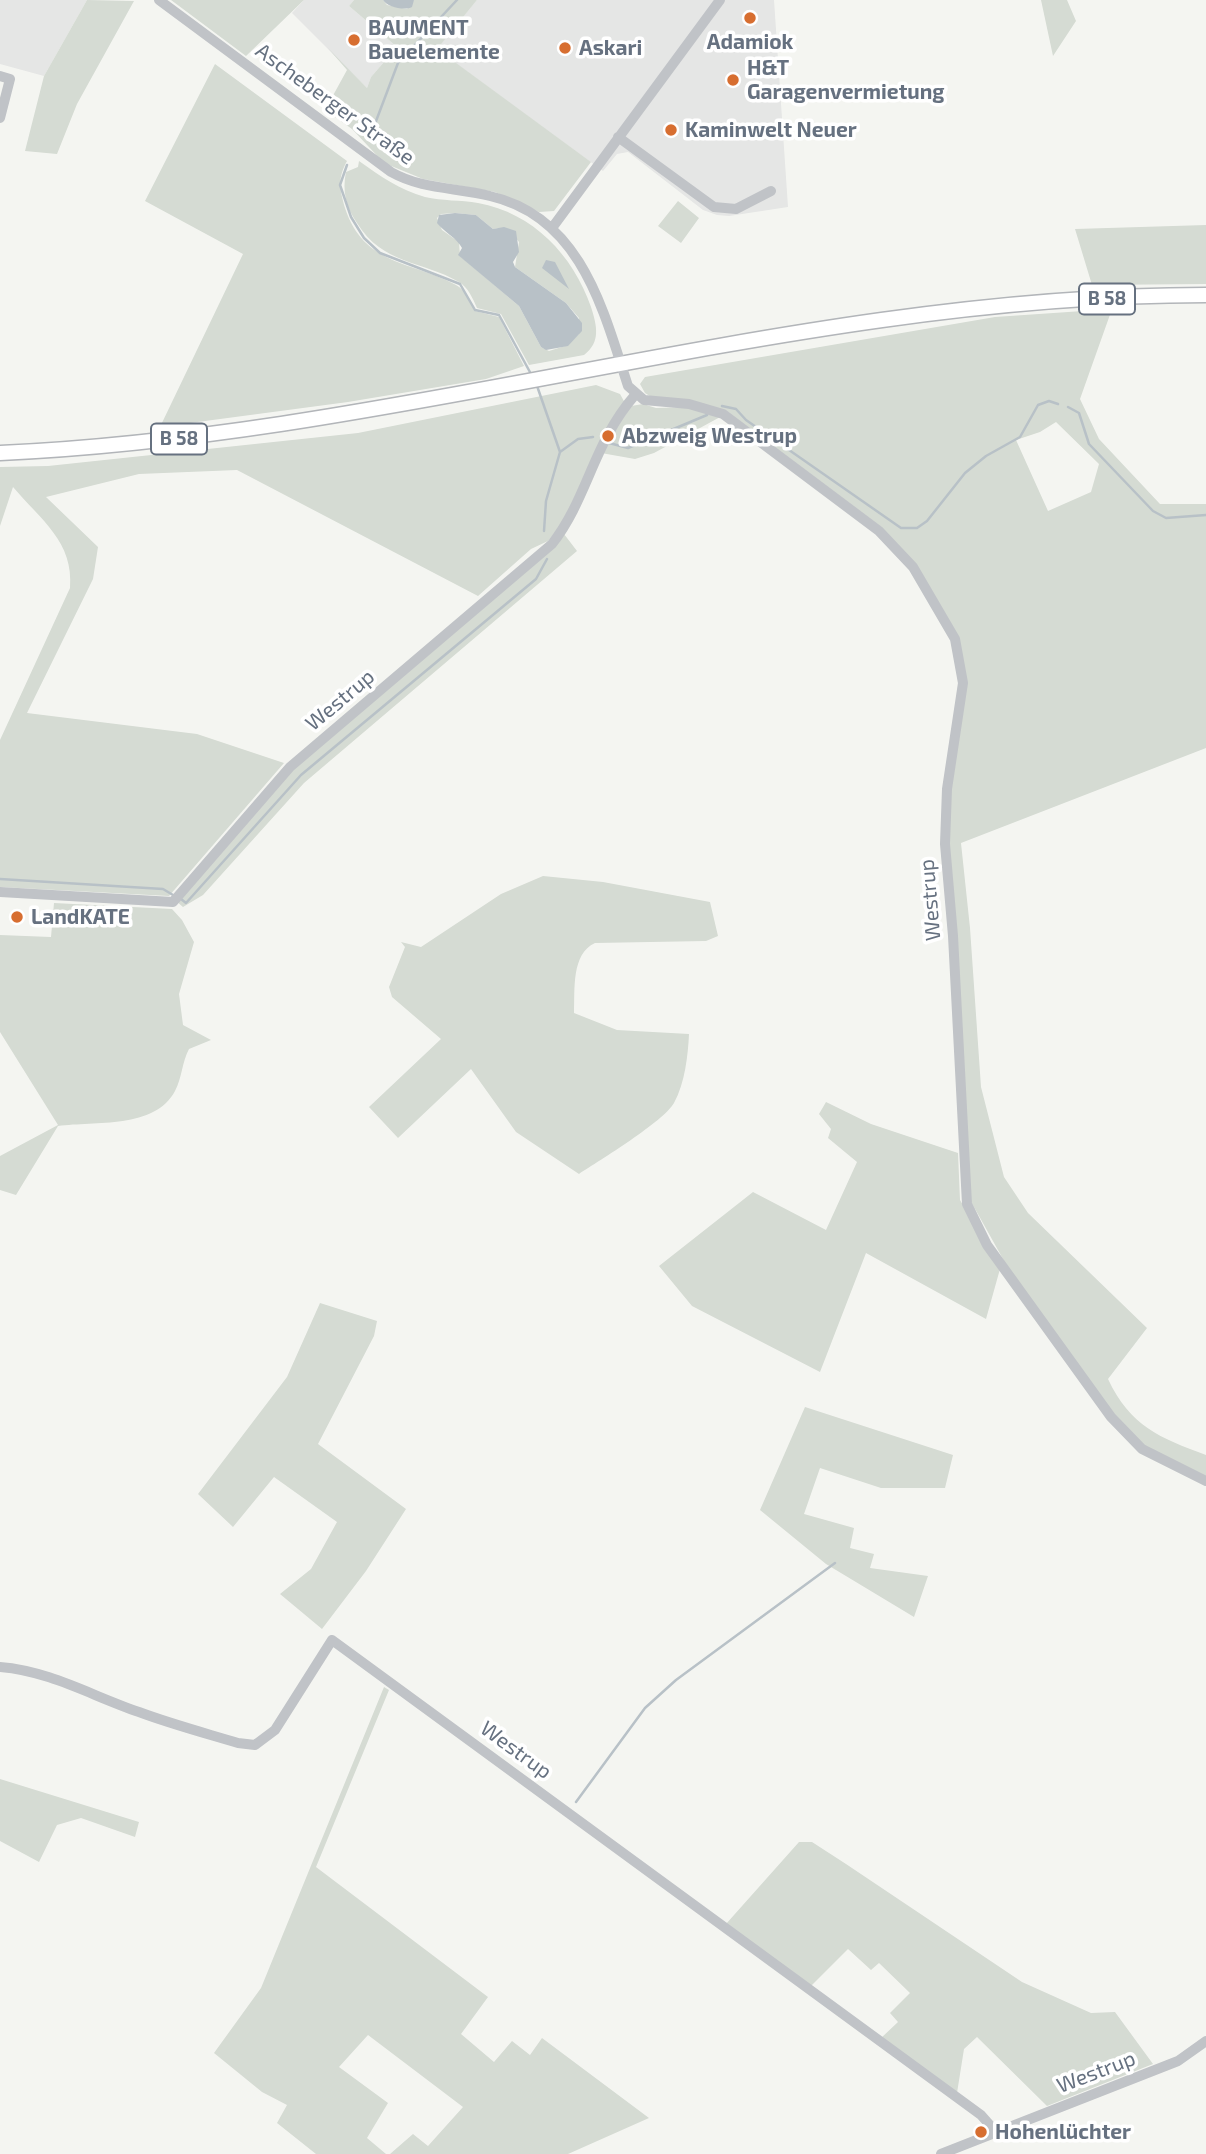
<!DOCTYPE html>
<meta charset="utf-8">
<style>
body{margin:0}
canvas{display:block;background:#f4f5f1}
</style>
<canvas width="1206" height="2154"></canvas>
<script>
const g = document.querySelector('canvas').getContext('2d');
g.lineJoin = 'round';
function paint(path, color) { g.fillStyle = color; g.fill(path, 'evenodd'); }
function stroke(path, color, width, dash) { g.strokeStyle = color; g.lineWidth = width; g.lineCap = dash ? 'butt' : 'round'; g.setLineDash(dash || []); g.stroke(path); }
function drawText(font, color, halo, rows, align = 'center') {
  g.font = font + ' "Exo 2",sans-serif'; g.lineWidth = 7; g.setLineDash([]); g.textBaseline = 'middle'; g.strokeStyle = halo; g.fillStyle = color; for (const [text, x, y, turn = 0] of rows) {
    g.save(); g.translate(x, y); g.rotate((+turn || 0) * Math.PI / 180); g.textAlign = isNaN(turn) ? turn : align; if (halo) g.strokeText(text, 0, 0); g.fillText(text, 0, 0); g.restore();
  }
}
paint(new Path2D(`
 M0,0H87L44,76L0,64Z
 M304,0H354L349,6L397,47L371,77L367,88L292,13Z
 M477,0H774L788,207L729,216L717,215L703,210L628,152L617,154L603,171L436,49Z`), '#e5e6e5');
paint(new Path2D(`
 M87,0L134,1L77,104L57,154L25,151L44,76Z
 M171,0H304L246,56Z
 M354,0H383L387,5L407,9L414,0H477L437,49L591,162L554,211L539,212L495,192L423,179L384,163L352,129L325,110L347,70L327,47L367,88L371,77L397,47L349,6Z
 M1041,0H1067L1076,21L1053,56Z
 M215,64L347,161C337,179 340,190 345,208C364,266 412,261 456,285C466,290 470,302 475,311L499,317L524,366L486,379L348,402L160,427L243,254L145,201Z
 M359,161C380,176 400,190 425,197C442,201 461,200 478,203C533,213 573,255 591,307C597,326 601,342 584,355L529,365L501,314L477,308C473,299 468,287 459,282C421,260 383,265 357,223C346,207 342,191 346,172L358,167ZM455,213L476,215L493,229C506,226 511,231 519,242L515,267L566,303L579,318V334L565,346L549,351L541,347L519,306L460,256L459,242L442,230L437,218L441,214Z
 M678,201L699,218L681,243L658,226Z
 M1206,225V284L1092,285L1075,229Z
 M1112,309L1080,399L1099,439L1160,504H1206V748L961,843L970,928L981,1087L1004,1177L1028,1213L1147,1328L1108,1379C1130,1426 1160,1438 1206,1455V1479L1143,1447L1113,1415L1008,1268L969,1198L947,845L950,788L966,682L958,637L916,565L725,412L656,400L645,393L640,384L645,377L995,317ZM1056,422L1099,464L1091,492L1048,511L1016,440L1040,432Z
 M596,385L620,394L625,403L562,524L548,541L531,549L478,596L237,470L139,474L46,497L98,547L93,579L27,713L197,734L284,763L169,896L0,887V740L70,588C74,542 41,520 13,487L0,526V467L48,466L358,433Z
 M643,404L656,408L688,407L722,416L654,453L635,459L601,453L631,406Z
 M564,534L577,551L304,783L203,895L183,907L176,901L291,768Z
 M543,876L603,882L710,902L718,936L706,941L595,943C571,954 575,990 574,1013L617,1030L689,1034C688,1055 685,1083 674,1103C663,1122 600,1160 579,1174L516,1132L471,1069L398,1138L369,1107L441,1039L392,997L389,987L405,947L401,942L421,947L501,894Z
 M54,903L172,909L182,920L194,942L179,994L183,1025L211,1040L189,1049C182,1062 182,1078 175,1091C155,1129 95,1121 58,1126L16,1195L0,1190V1156L58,1125L0,1032V935L51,937Z
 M826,1102L871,1124L958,1153L960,1200L1000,1269L986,1319L866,1253L820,1372L692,1306L659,1266L753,1192L826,1230L857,1162L828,1138L831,1129L819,1114Z
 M320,1303L377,1321L374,1336L318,1444L406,1509L366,1571L322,1629L280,1594L311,1569L337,1522L274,1477L233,1527L198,1494L287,1377Z
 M805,1407L953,1455L945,1488H881L820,1468L804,1514L854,1528L850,1548L874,1554L870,1568L928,1576L914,1617L826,1564L760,1510Z
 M384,1687L389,1690L316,1867L488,1997L461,2034L494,2062L512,2041L530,2055L542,2038L649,2118L568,2154H390L413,2134L428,2146L463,2107L368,2035L339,2067L388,2103L367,2138L386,2154H316L277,2123L287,2105L262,2092L214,2053L261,1988Z
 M0,1779L139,1822L135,1837L81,1818L57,1825L39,1862L0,1841Z
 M799,1842H812L846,1864L1022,1982L1091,2013L1115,2012L1153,2064L1047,2106L977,2037L964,2049L957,2093L880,2039L898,2022L890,2013L910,1993L879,1963L871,1970L848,1949L809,1988L726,1924Z`), '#d5dbd3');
paint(new Path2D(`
 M383,0H414L412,7C405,11 387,7 383,0Z
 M388 26a9 9 0 1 1 18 0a9 9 0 1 1-18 0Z
 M455,213L476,215L493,229L504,227L516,231L519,252L513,262L515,267L566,303L582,323V331L568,346L546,350L541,347L519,306L458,255L462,248C457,238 444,232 437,223L439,215Z
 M546,260L555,262L569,289L542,268Z`), '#b8c1c7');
stroke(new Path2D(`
 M370,137L398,63L457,0
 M347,165L340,185L351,217L364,238L380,253L460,284L475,310L499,315L531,374
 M536,383L560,452L546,501L544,531
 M722,406L736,409L746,420L901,528H917L927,521L965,473L986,456L1020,437L1038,405L1049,401L1058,404
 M1068,407L1079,413L1089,444L1153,511L1166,518L1206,515
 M609,443L628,448L707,415
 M560,452L578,439L593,437
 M0,879L163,889L173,895
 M181,899L186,903L301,775L536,579L547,559
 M576,1802L645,1708L676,1680L835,1563`), '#b8c1c7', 2.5);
const major = new Path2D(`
 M0,453C406,435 798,295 1206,295`);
stroke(major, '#b2b5b9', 17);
stroke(new Path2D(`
 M159,0L391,172C423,190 455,187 490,196C581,217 603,309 628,386L644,400L689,404L723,414L879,531L913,567L955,639L963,683L947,789L945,844L953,936L967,1204L987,1245L1111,1417L1142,1449L1206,1481
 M0,76L10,79L0,118
 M618,137L714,207L736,209L771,191
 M552,228L720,0
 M0,892L173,902L290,767L552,544C588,498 593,443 635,395
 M0,1667C50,1671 92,1696 139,1712C171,1724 205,1733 238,1743L255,1745L275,1730L332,1640L981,2115L996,2132
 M941,2154L1178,2061L1206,2041`), '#c0c3c7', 10);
stroke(major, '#fff', 14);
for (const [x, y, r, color] of [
 [750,18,7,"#d76e30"],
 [354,40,7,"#d76e30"],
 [565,48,7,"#d76e30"],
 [733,80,7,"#d76e30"],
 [671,130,7,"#d76e30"],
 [608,436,7,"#d76e30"],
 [17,917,7,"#d76e30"],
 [981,2132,7,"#d76e30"]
]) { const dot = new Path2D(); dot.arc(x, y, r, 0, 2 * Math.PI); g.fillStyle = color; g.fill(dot); stroke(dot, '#fff', 2.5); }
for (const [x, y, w] of [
 [1107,299,56],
 [179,439,56]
]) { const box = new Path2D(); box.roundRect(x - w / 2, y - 15.5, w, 31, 5); g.fillStyle = '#fff'; g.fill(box); stroke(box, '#667180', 2); }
drawText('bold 19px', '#667180', null, [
 ["B 58",1107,299],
 ["B 58",179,439]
]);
drawText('bold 21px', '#667180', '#fff', [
 ["BAUMENT",368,28],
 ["Bauelemente",368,52],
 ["Adamiok",750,42,"center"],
 ["Askari",579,48],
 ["H&T",747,68],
 ["Garagenvermietung",747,92],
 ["Kaminwelt Neuer",685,130],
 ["Abzweig Westrup",622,436],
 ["LandKATE",31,917],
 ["Hohenlüchter",995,2132]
], 'left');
drawText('21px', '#667180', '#fff', [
 ["Ascheberger Straße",335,104,36],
 ["Westrup",340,700,-40],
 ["Westrup",930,900,-95],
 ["Westrup",516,1750,36],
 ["Westrup",1096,2072,-21]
]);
</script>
